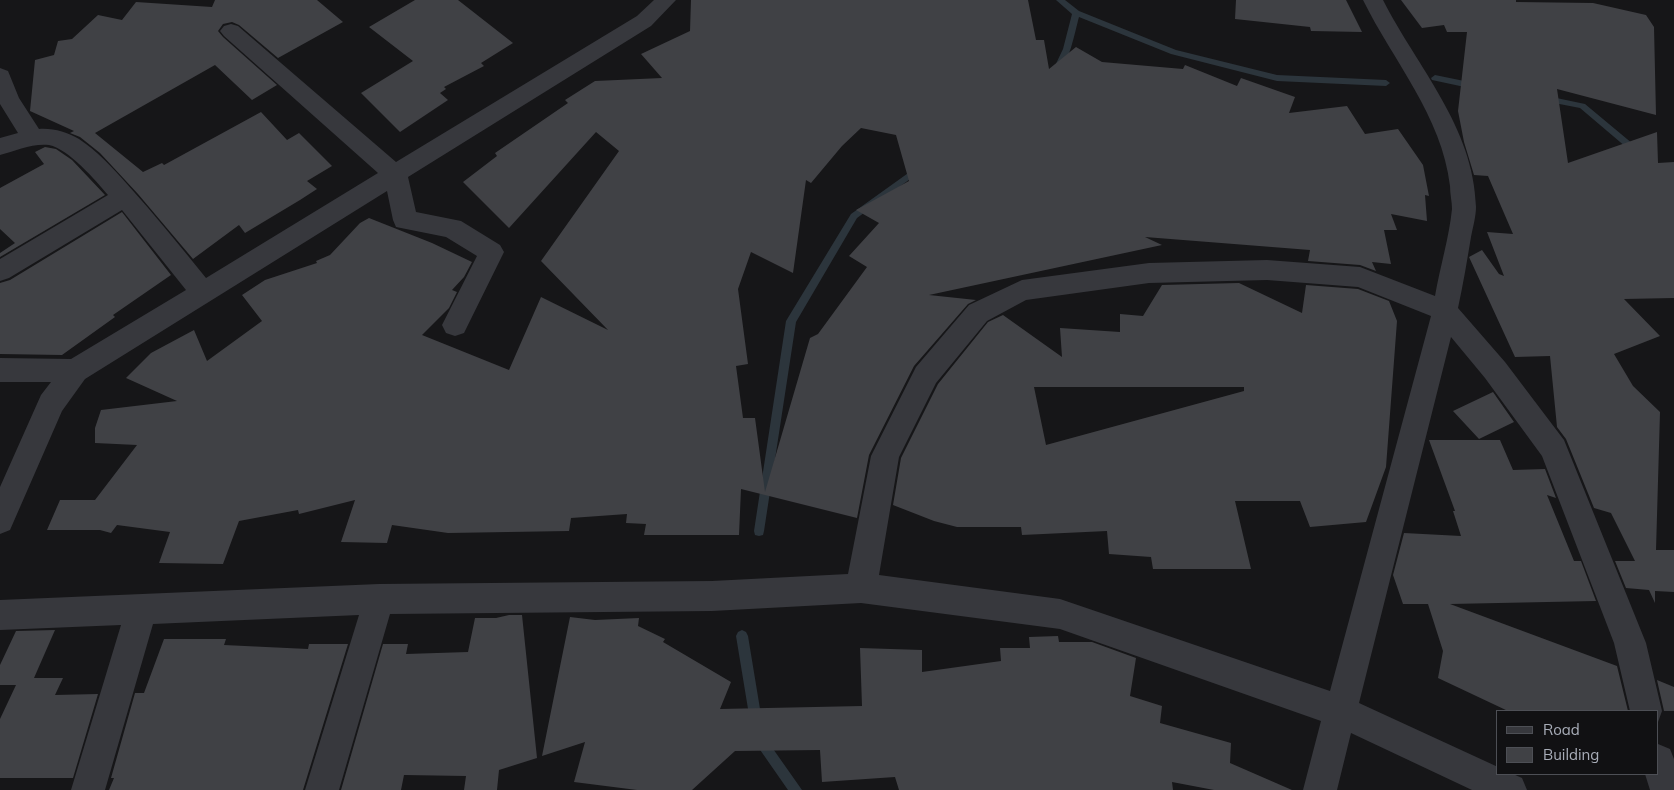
<!DOCTYPE html>
<style>
body{margin:0}
#map{position:relative;width:1674px;height:790px;overflow:hidden;background:#161618;font-family:Mulish,sans-serif}
canvas{display:block}
.legend{position:absolute;left:1496px;top:710px;width:162px;height:65px;box-sizing:border-box;background:#111113;border:1px solid #4d4f55;margin:0;padding:6px 9px;list-style:none;font-size:15px;color:#a8adb8}
.legend li{display:flex;align-items:center;gap:10px;height:25px}
.legend b{width:25px;border:1px solid #4d4f55}
</style>
<div id="map">
<canvas width="1674" height="790"></canvas>
<ul class="legend">
<li><b style="height:6px;background:#37383d"></b>Road</li>
<li><b style="height:14px;background:#404145"></b>Building</li>
</ul>
</div>
<script>
const g = document.querySelector('canvas').getContext('2d');
g.lineJoin = 'round';
function paint(path, color) { g.fillStyle = color; g.fill(path, 'evenodd'); }
paint(new Path2D(`
 M1056,0H1065L1079,11L1176,50L1277,75L1386,80L1390,83L1386,86L1277,81L1171,54L1079,17C1075,31 1069,66 1057,73L1053,70L1063,49L1072,14Z
 M1435,75L1474,83L1478,86L1474,89L1432,80L1431,78Z
 M1547,96L1585,104L1639,149V153H1633L1580,108L1544,101L1543,99Z
 M918,166L922,169L921,171L857,218L796,322L764,531L763,535L759,536L755,535L754,531L786,321L851,214Z
 M742,630L746,632L748,636L762,721L760,725L756,727L752,725L750,721L736,636L738,632Z
 M760,734L764,736L802,790H788L756,744L754,740L756,736Z`), '#2c353c');
paint(new Path2D(`
 M215,0H317L343,22L278,58L239,25L232,22L223,24L218,31L223,37L277,85L252,100L215,65L95,133L143,172L162,163L164,165L261,112L287,140L299,133L332,166L307,181L317,189L300,200L245,233L239,225L193,259L138,194L100,153L80,137L70,133L74,131L30,111L35,60L54,55L58,41L72,39L98,15L122,20L136,2L212,7Z
 M415,0H458L513,43L481,63L484,66L444,87L446,89L440,93L448,100L400,132L361,93L413,61L369,27Z
 M691,0H1028L1036,40H1044L1049,69L1076,47L1102,62L1183,69L1185,65L1237,86L1241,78L1295,97L1289,113L1347,106L1365,134L1398,129L1423,165L1429,196L1425,195L1427,221L1391,214L1397,230H1384L1391,264L1372,262L1376,271L1360,265L1308,261L1310,250L1145,237L1162,245L929,295L976,300L968,304L914,366L869,455L857,518L741,489L739,535H644L646,524L626,523L627,514L571,518L569,531L448,533L392,525L387,543L341,542L355,500L299,514L298,510L239,521L223,564L159,563L170,532L117,525L111,533L100,530H47L60,500H95L137,445L95,443V428L101,410L177,401L126,378L151,353L194,330L207,361L262,321L242,295L265,280L317,263L316,261L330,255L360,223L369,218L432,243L472,262L464,277L452,290L457,292L449,308L422,335L509,370L541,297L608,330L541,261L619,151L596,132L509,228L463,182L497,156L495,153L568,103L565,100L595,81L662,78L641,54L690,31ZM861,128L896,135L909,181L856,210L879,223L849,256L867,267L818,334L810,338L765,492L755,418H743L736,366L748,364L738,289L751,252L793,273L806,180L811,183L842,146Z
 M1236,0H1346L1362,32L1311,31L1310,27L1235,19Z
 M1401,0H1516V2L1593,3L1646,15L1654,27L1656,115L1557,89L1568,163L1657,132L1658,163L1674,162V298L1624,299L1660,336L1614,354L1633,386L1660,412L1656,550H1674V592L1655,591V603L1649,590L1626,588L1615,561H1635L1611,513L1594,508L1566,439L1557,427L1550,356L1515,357L1469,257L1482,250L1499,274L1504,276L1487,232L1513,234L1488,176L1474,175L1464,142L1458,111L1467,32H1447L1444,25L1422,28Z
 M45,147L56,149L72,160L105,195L0,257V253L15,243L0,229V188L44,164L35,152Z
 M122,212L171,275L113,315L115,317L62,355L0,354V283L10,280Z
 M1239,283L1302,313L1306,285L1358,289L1389,301L1397,321L1386,467L1366,522L1310,527L1300,501H1235L1251,569H1153L1151,557L1109,554L1107,531L1022,535L1021,527H957L934,521L893,505L901,458L938,384L988,322L1003,315L1062,357L1060,328L1120,332V314L1143,316L1162,285ZM1034,387H1244V391L1046,445Z
 M1493,392L1514,422L1479,439L1453,411Z
 M1429,440H1500L1513,470L1545,469L1556,498L1547,495L1574,561H1581L1596,601L1450,604L1617,666L1628,711H1508L1438,678L1443,651L1428,604H1403L1393,575L1404,533L1461,536L1453,511H1455Z
 M509,615H522L537,758L499,770L497,790H464L466,776L404,775L401,790H341L383,644H408L406,654L468,652L475,618H496Z
 M570,617L595,620L639,618L638,626L665,639L663,642L731,682L720,709L862,706L860,648L922,650V672L1001,661L1000,648H1030L1029,637L1058,636L1059,642H1092L1136,658L1130,696L1162,706L1160,723L1231,743L1230,763L1292,790H1214L1172,782L1173,790H899L895,777L822,782L820,750L735,751L692,790H637L574,782L585,742L542,756Z
 M55,630L34,678H63L55,695L98,694L73,778H0V719L16,685H0V665L16,631Z
 M164,639H226L224,645L308,649L309,644H348L303,790H109L114,778H111L135,693H144Z
 M1657,680L1674,687V711H1664Z`), '#404145');
paint(new Path2D(`
 M654,0H676L651,26L408,177L416,212L461,221L500,245L504,252L464,333L455,336L446,333L442,325L477,256L446,237L396,227L393,220L387,191L85,379L62,411L10,530L0,534V487L41,395L51,382H0V358L71,359L186,290L122,210L9,278L0,281V259L108,195C96,181 69,149 49,145C33,143 15,151 0,155V138L18,133L0,104V68L8,71L19,98L39,129C53,128 67,132 79,139C97,151 113,168 127,184C154,214 180,246 206,278L378,173L224,36L220,31L224,26L231,24L238,26L396,162L637,16Z
 M1363,0H1383C1417,67 1474,127 1476,207C1476,216 1473,227 1471,237C1467,261 1463,285 1458,308L1505,362L1564,440L1646,643L1662,711L1658,722V711H1630L1614,643L1542,456L1485,378L1451,337L1359,703L1498,767V774H1513L1522,778L1527,790H1472L1351,733L1337,790H1303L1321,721L1060,629L861,603L712,611L390,614L339,790H305L359,615L153,624L105,790H71L121,625L0,630V600L379,584L712,581L848,574L871,456L916,367L969,305L1022,280L1149,263L1267,260L1360,267L1435,296C1440,267 1449,238 1452,209C1452,202 1450,194 1450,186C1442,116 1393,61 1363,0ZM1267,280L1358,287L1431,316L1330,691L1060,599L879,575L899,457L936,383L987,321L1026,300L1149,283Z
 M1658,744L1670,749L1674,759V790H1650L1645,774H1658Z`), '#37383d');
</script>
